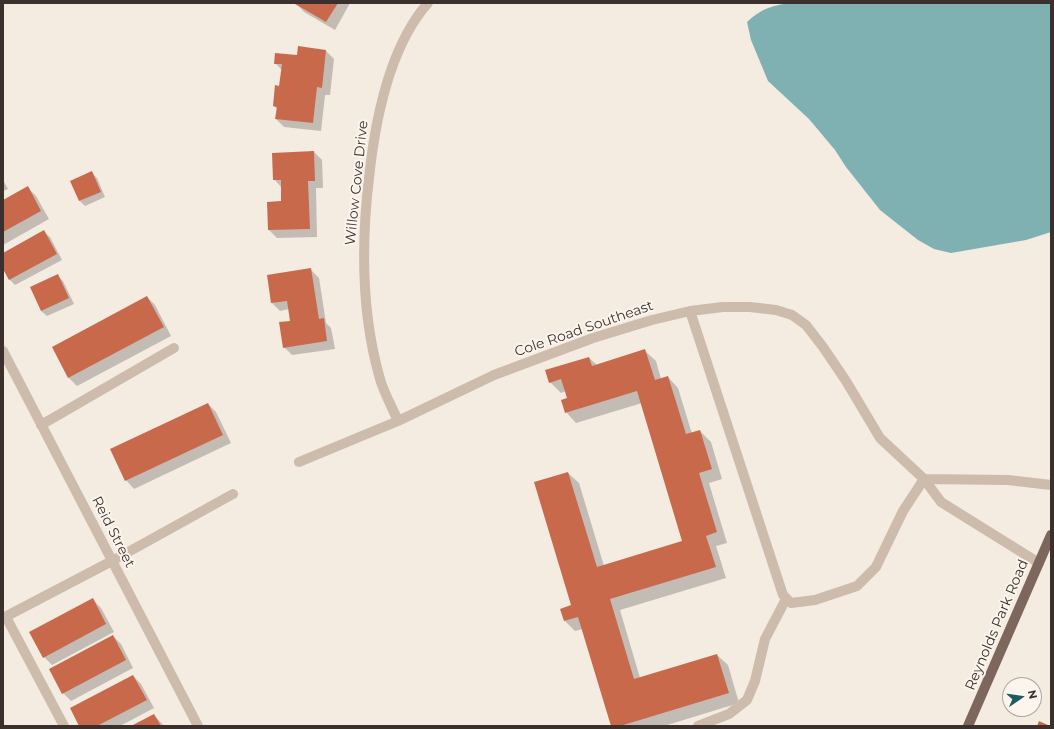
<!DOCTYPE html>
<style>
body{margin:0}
#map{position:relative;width:1054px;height:729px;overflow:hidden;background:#f4ebe1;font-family:Montserrat,sans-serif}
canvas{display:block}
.frame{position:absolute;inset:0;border:4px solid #3b302b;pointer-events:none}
.north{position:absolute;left:1002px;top:677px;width:40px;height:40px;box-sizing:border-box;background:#fbf5ee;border:1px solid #aea6a0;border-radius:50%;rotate:77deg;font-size:11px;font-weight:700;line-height:16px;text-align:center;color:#3b302b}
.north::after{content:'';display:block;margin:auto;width:14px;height:18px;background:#1f5a5e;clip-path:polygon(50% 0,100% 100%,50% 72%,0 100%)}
</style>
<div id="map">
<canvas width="1054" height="729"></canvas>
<div class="frame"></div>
<div class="north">N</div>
</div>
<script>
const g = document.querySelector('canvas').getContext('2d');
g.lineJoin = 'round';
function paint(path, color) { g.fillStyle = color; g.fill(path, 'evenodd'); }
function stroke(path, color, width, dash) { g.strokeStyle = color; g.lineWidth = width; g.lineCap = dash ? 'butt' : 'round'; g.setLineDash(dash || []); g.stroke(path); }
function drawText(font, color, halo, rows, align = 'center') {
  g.font = font + ' Montserrat,sans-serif'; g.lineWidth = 4; g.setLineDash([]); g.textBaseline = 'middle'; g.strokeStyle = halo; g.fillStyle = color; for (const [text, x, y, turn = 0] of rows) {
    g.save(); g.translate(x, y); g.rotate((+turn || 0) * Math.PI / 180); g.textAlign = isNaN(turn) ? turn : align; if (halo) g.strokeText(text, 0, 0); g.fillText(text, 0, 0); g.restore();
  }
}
paint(new Path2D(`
 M789,3H1051V232L1026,240L951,253L934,249L918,240L880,210L846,167L835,150L809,119L768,81L751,40L747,22C761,9 771,6 789,3Z`), '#7fb0b2');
paint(new Path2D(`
 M296,3H350L335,30L304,12Z
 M326,51L334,59L330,95H325L321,131L284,127L276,119L277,109L274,106L280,87L282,70L275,63L298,56Z
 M314,152L322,160L323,188H316L317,237L277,238L269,230L282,202V188L274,179Z
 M91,172L97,178L105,197L85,206L80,201L71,181Z
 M3,180L8,189L3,191Z
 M28,188L36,196L49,219L3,245V201Z
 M44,232L50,237L62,260L15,285L10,280L3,267V254Z
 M311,270L319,278L326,323L331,328L335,349L292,355L284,347L291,321L289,309L280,311L272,303Z
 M58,276L63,281L74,304L47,316L41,311Z
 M147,297L155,305L171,336L77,386L69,378L53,347Z
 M645,351L656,361L661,379L668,377L678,388L692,434L700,431L711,442L722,479L709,483L727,543L716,546L726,578L620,610L640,678L717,655L728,665L739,703L664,726H612L583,629L575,631L565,621L573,606L568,473L579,483L604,566L683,542L642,403L576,423L566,412L568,399L566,391L561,393L550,382L589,358L597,365Z
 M208,404L216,412L231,443L134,489L126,480L111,449Z
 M93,600L101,608L114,632L52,665L44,657Z
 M113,636L121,644L133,668L71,701L63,693Z
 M133,676L141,684L154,708L120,726H80Z
 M154,715L164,726H133Z`), '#0003');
paint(new Path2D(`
 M295,3H338L326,22L295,4Z
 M298,46L326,50L322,88L317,87L313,123L275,119L277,107L273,106L275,85L279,86L282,64H274L275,53L297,55Z
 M314,151L315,181H308L310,229L268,230L267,202L281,201V180H273L272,153Z
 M92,171L101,192L79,201L70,181Z
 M28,186L41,211L3,232V200Z
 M44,230L57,254L9,280L3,269V253Z
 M311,268L319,319L324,318L327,341L283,348L279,322L290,321L287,301L271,303L267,275Z
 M58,274L69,298L41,311L30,287Z
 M147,296L164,327L68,378L52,347Z
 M645,349L655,380L668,376L686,434L700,430L712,469L699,473L717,532L706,536L716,567L610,599L634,679L717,654L729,693L620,726H611L578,617L564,621L560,609L571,605L534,482L568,472L597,567L682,541L637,391L565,413L561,400L567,398L561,379L549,383L545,370L589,357L592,366Z
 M208,403L223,435L125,481L110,449Z
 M93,598L106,624L43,658L29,632Z
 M113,635L126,660L62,694L49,669Z
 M133,675L147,700L97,726H79L70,708Z
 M154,714L161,726H131Z
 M1039,721L1050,726H1037Z`), '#c8694b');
stroke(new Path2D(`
 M690,311L783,595L791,603L815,600L857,586L876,567L903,511L924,479
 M3,351L198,726
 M398,421C392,407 384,393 380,379C361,313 361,245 369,178C375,121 389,47 428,3
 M41,425L174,348
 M299,462L398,421L494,375L593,338L652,320L690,311L723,307H750L776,310L792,315L806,325L823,347L846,381L880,438L924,479L941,502L1039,563
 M924,479L1008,480L1051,485
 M6,617L64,726
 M3,618L112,561L233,494
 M698,726L729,714L747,700L755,681L765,639L786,599`), '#cdbbac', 10);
stroke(new Path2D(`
 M968,726L1051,535`), '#7d675c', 10);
drawText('14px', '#3b302b', '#fbf5ee', [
 ["Willow Cove Drive",357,183,-84],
 ["Cole Road Southeast",584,329,-19],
 ["Reid Street",113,532,63],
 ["Reynolds Park Road",997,625,-67]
]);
</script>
